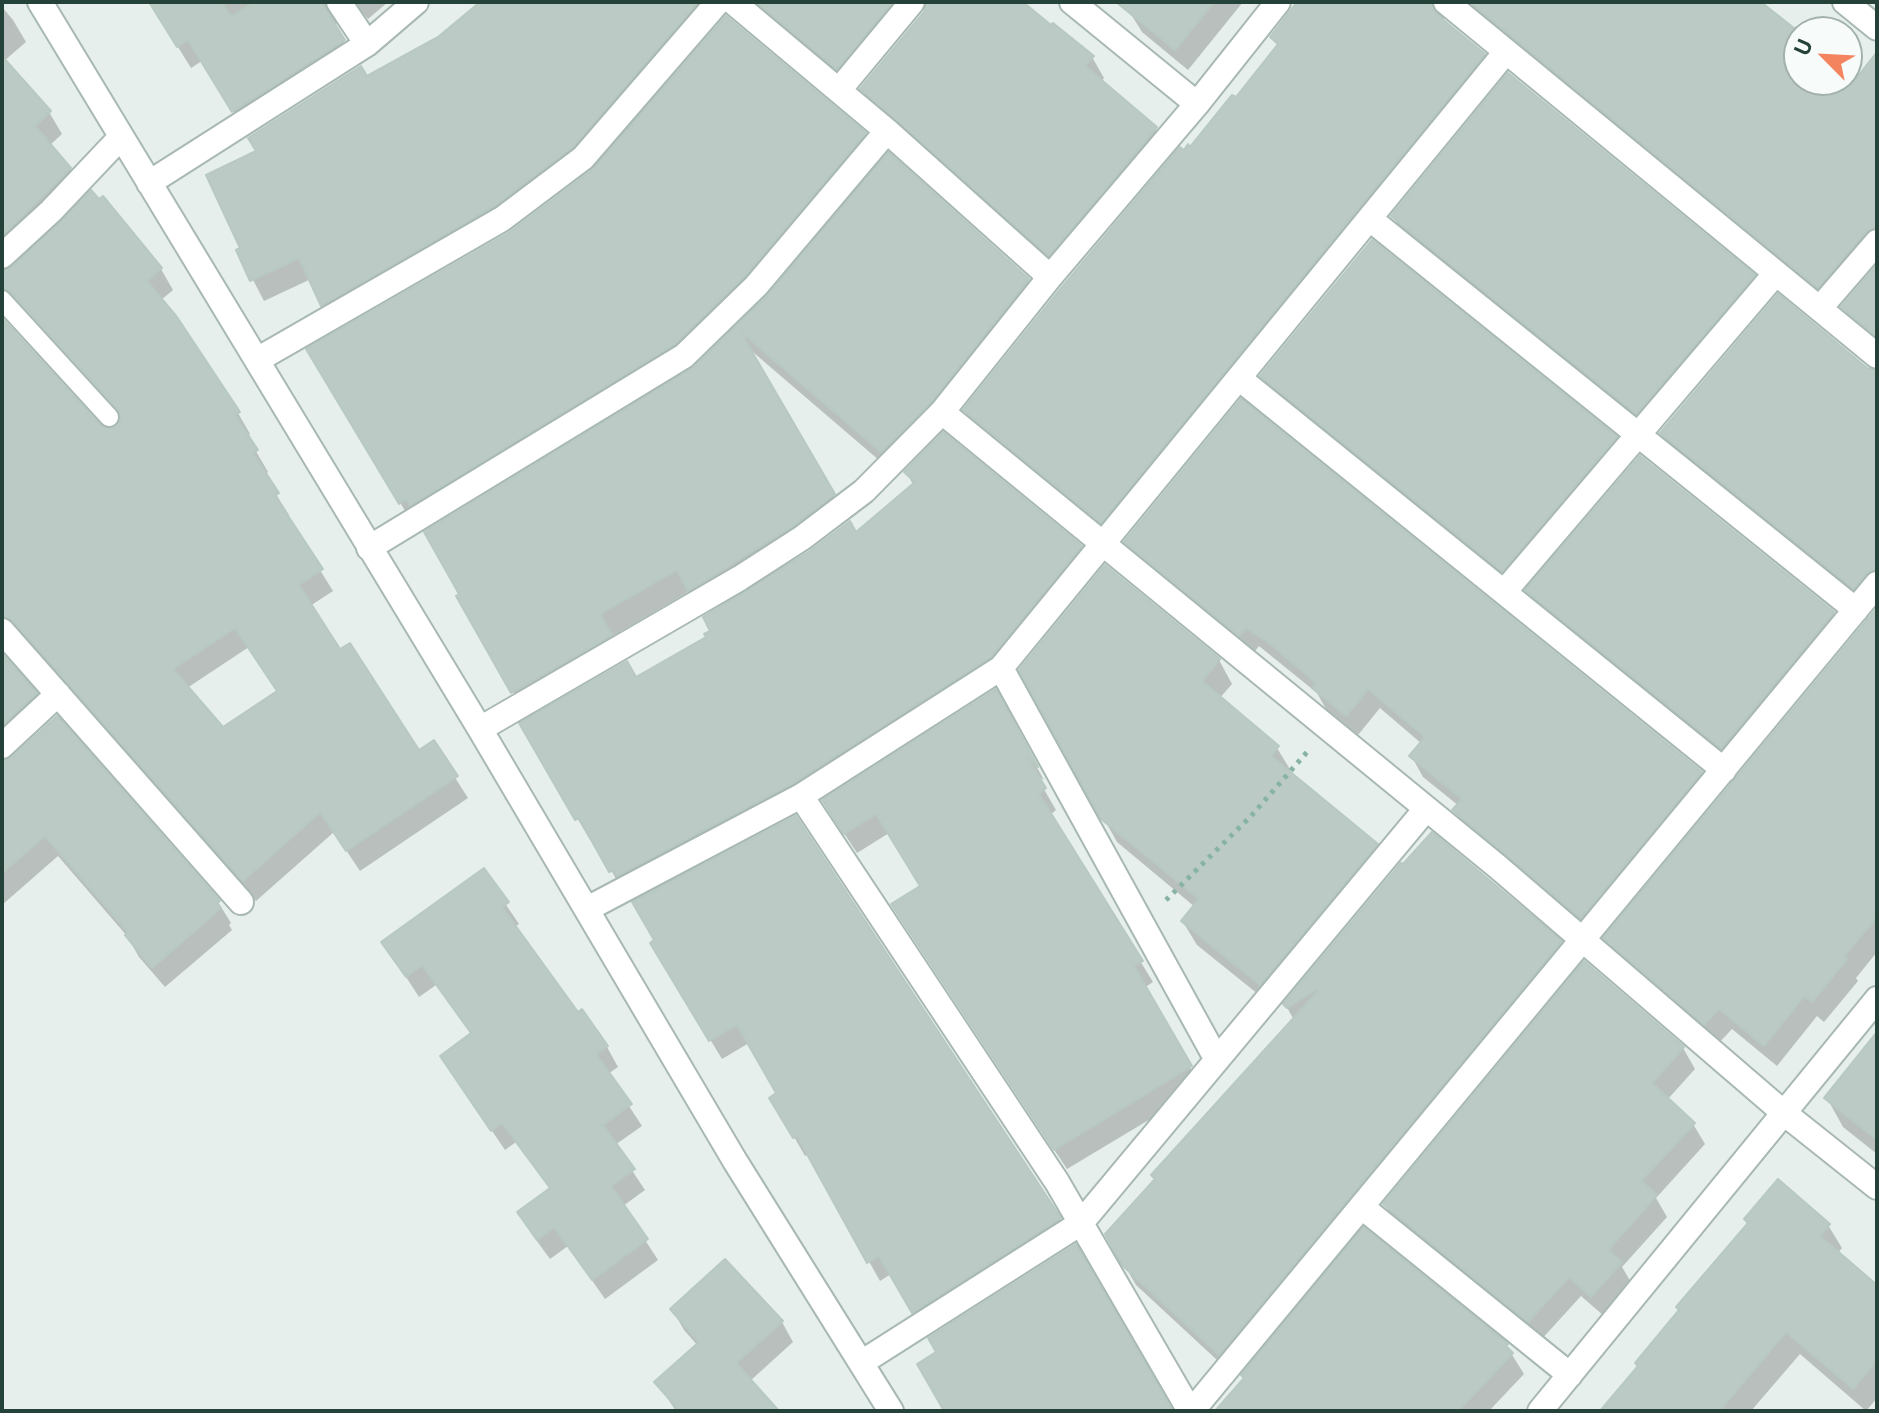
<!DOCTYPE html>
<style>
body{margin:0}
#map{position:relative;width:1879px;height:1413px;overflow:hidden;background:#e6efeb;font-family:Ubuntu,sans-serif}
canvas{display:block}
.frame{position:absolute;inset:0;border:4px solid #24423a;pointer-events:none}
.north{position:absolute;left:1783px;top:16px;width:80px;height:80px;box-sizing:border-box;background:#f7fbf9;border:2px solid #a3b1ad;border-radius:50%;rotate:294deg;font-size:22px;font-weight:700;line-height:32px;text-align:center;color:#24423a}
.north::after{content:'';display:block;margin:auto;width:28px;height:36px;background:#f4845f;clip-path:polygon(50% 0,100% 100%,50% 72%,0 100%)}
</style>
<div id="map">
<canvas width="1879" height="1413"></canvas>
<div class="frame"></div>
<div class="north">U</div>
</div>
<script>
const g = document.querySelector('canvas').getContext('2d');
g.lineJoin = 'round';
function paint(path, color) { g.fillStyle = color; g.fill(path, 'evenodd'); }
function stroke(path, color, width, dash) { g.strokeStyle = color; g.lineWidth = width; g.lineCap = dash ? 'butt' : 'round'; g.setLineDash(dash || []); g.stroke(path); }
paint(new Path2D(`
 M150,2H388L368,19L360,10L351,9L337,19L336,28L356,64L247,133L202,61L191,68Z
 M489,2H1020L1092,57L1104,78L1101,82L1156,129L1168,150L1061,275L874,110L862,89L926,9L920,8L849,89L726,8L584,168L335,326L311,279L264,301L238,251L243,249L258,152L366,78L439,39Z
 M1137,2H1243L1188,70L1142,32L1129,11Z
 M1306,2H1758L1799,35V80H1847V74L1856,81L1877,89V254L1830,308L1454,8L1443,20L1484,55L1496,76L1114,542L978,431L965,410L1184,152L1191,150L1236,100L1278,47L1272,37Z
 M2,7L13,20L26,42L4,61L49,112L62,134L49,146L70,169L82,191L21,252L2,231Z
 M864,134L877,156L757,298L413,524L309,350Z
 M1393,216L1753,276L1765,297L1649,433L1405,237Z
 M1877,268V346L1855,328L1843,307Z
 M161,269L173,290L161,300L238,413L250,434L247,436L268,472L264,475L289,515L287,517L333,591L310,606L340,652L418,753L433,743L468,798L360,871L334,832L256,901L28,642L2,645V345L94,449L135,414L32,289ZM249,647L279,692L223,730L187,688Z
 M1028,280L1040,302L894,473L747,347L845,517L702,611L690,591L611,637L623,658L526,714L459,596L769,297Z
 M1866,369L1877,372V598L1866,609L1674,454L1662,433Z
 M1262,376L1615,438L1627,459L1514,591L1274,396Z
 M906,472L1080,547L1093,569L1003,678L624,893L593,838L590,840L522,724L635,680L708,638L856,535L914,486Z
 M1126,542L1701,773L1712,793L1593,937L1466,830L1455,810L1459,806L1423,777L1412,757L1422,744L1380,708L1358,735L1326,709L1317,693L1259,646L1252,655L1138,562Z
 M1528,590L1833,613L1844,633L1733,767L1539,611Z
 M1877,611V952L1856,978L1858,981L1824,1022L1817,1016L1777,1066L1732,1029L1717,1045L1618,959L1606,938Z
 M2,657L35,694L47,716L2,759Z
 M1219,660L1232,684L1219,699L1277,748L1291,771L1289,773L1376,845L1390,868L1274,1007L1197,945L1183,922L1195,907L1117,842L1021,670Z
 M995,692L1044,780L1035,774L1056,810L1050,815L1153,982L1144,988L1202,1088L1067,1169L905,925L922,887L889,833L857,853L836,821Z
 M57,719L218,902L231,923L229,925L232,930L165,987L139,957L127,936L58,856L2,905V762L13,759Z
 M1401,865L1560,943L1571,963L1231,1373L1136,1285L1107,1234L1294,1020L1285,1004Z
 M483,871L519,924L514,927L577,1015L607,1047L618,1067L608,1074L642,1126L615,1145L645,1190L623,1206L658,1260L605,1299L568,1246L550,1259L531,1233L520,1213L551,1190L516,1142L505,1150L442,1057L472,1035L436,985L419,997L384,943Z
 M652,943L1059,1219L1070,1238L925,1330L891,1274L880,1281L809,1154L805,1156L772,1098L779,1094L749,1043L722,1059Z
 M1584,964L1683,1048L1695,1069L1667,1100L1693,1124L1705,1144L1656,1198L1667,1217L1622,1267L1632,1284L1604,1316L1581,1296L1540,1341L1397,1225L1385,1205Z
 M1877,1060V1154L1843,1127L1827,1098Z
 M1828,1225L1842,1248L1837,1254L1877,1288V1398L1866,1411L1800,1354L1751,1411H1602Z
 M672,1309L782,1322L793,1342L750,1381L776,1411H676L657,1383L698,1346L684,1330Z
 M1506,1345L1524,1374L1489,1411H1216Z`), '#0003');
const building = new Path2D(`
 M149,2H222L231,17L254,2H321L345,40L232,112L188,40L177,47Z
 M480,2H698L573,147L494,206L321,306L299,258L250,281L236,250L240,248L206,175L256,151L248,138L361,66L367,76L438,37Z
 M756,2H893L837,69Z
 M927,2H1023L1051,25L1053,23L1094,56L1085,66L1157,127L1049,256L860,89L924,12Z
 M1116,2H1214L1175,50Z
 M1297,2H1431L1436,14L1485,54L1101,523L963,410L1062,287L1180,147L1184,150L1188,144L1190,147L1232,95L1236,97L1278,44L1270,37Z
 M1470,2H1761L1799,32V80H1847V75L1854,81L1877,52V227L1866,232L1818,288Z
 M726,16L866,133L745,276L675,344L410,506L406,499L399,504L306,349L510,232L592,170Z
 M2,56L51,111L35,126L71,168L2,236Z
 M1508,73L1755,275L1636,414L1391,216Z
 M888,152L1029,279L931,402L881,452L740,331L835,494L793,526L688,591L677,570L600,614L612,635L511,693L456,596L459,594L424,532L694,367L767,296Z
 M91,190L99,199L103,196L162,268L147,281L177,317L240,412L235,415L258,450L253,453L279,493L275,496L323,569L299,585L340,649L350,643L419,750L434,740L458,776L346,851L320,812L243,881L13,621L2,616V318L100,425L112,428L121,420L118,409L11,292L2,288V271L12,267ZM235,628L277,691L223,727L173,669Z
 M1372,240L1617,437L1502,571L1260,376Z
 M1877,265V337L1841,307Z
 M1778,294L1867,368L1877,371V569L1866,574L1854,589L1660,433Z
 M1241,399L1702,772L1581,918L1452,810L1462,799L1409,756L1425,737L1368,689L1346,716L1312,688L1316,683L1269,643L1246,628L1239,636L1124,542Z
 M943,432L1082,546L991,657L793,783L617,876L614,870L609,872L579,818L575,820L519,723L627,661L636,677L706,637L704,634L710,631L703,617L810,551L850,521L856,532L915,482L904,472Z
 M1640,456L1834,612L1721,748L1525,590Z
 M1105,565L1220,659L1202,681L1279,746L1271,756L1378,844L1260,985L1181,921L1199,899L1101,819L1019,670Z
 M1877,608V917L1844,956L1847,959L1812,1002L1804,996L1764,1046L1719,1009L1704,1025L1603,938Z
 M2,654L37,693L2,726Z
 M996,689L1038,767L1027,757L1046,788L1039,794L1143,961L1134,966L1192,1066L1054,1150L891,904L920,886L876,814L844,834L822,800Z
 M57,716L220,901L217,903L221,908L152,968L125,935L128,932L45,836L2,873V761L12,757Z
 M796,816L1061,1218L912,1313L879,1256L867,1263L797,1136L793,1138L769,1098L776,1093L737,1025L709,1041L650,943L654,940L632,902Z
 M1432,832L1562,941L1219,1355L1122,1265L1105,1234L1155,1179L1151,1175L1318,991L1317,989L1287,1008L1283,1004L1401,863L1403,864Z
 M484,868L509,902L502,907L578,1012L582,1009L608,1046L596,1054L632,1104L603,1125L635,1169L611,1186L648,1239L592,1280L554,1227L537,1240L517,1212L550,1188L502,1123L491,1131L440,1056L471,1033L422,965L406,977L381,942Z
 M1584,961L1684,1047L1652,1083L1695,1123L1641,1181L1657,1195L1608,1250L1622,1262L1591,1297L1569,1277L1528,1322L1383,1204Z
 M1877,1032V1140L1824,1098Z
 M1778,1179L1830,1224L1820,1236L1877,1285V1360L1853,1389L1786,1332L1719,1411H1600L1638,1366L1635,1363L1679,1310L1676,1307L1748,1223L1744,1219Z
 M1363,1227L1508,1344L1506,1346L1513,1353L1458,1411H1215L1244,1378L1241,1375Z
 M1076,1244L1173,1411H944L917,1364L936,1352L928,1338Z
 M725,1259L783,1321L736,1363L779,1411H680L654,1382L699,1342L670,1309Z`);
paint(building, '#bbcac4');
stroke(building, '#b8c9c2', 2);
const service = new Path2D(`
 M2,300L109,417`);
const minor = new Path2D(`
 M40,2L480,729L735,1161L891,1411
 M339,2L367,44
 M733,2L887,131L1050,277
 M1072,2L1197,104
 M1446,2L1877,356
 M1845,2L1877,28
 M839,90L912,2
 M149,183L367,44L416,2
 M1370,219L1856,610
 M2,256L51,211L121,137
 M1820,308L1877,242
 M257,360L502,219L583,158L718,2
 M1240,379L1724,770
 M942,412L1498,867L1784,1113L1877,1187
 M369,548L684,356L756,286L887,131
 M1504,592L1776,273
 M2,631L241,902
 M1001,668L1217,1060
 M480,729L740,578L802,538L864,491L942,412L1050,277L1197,104L1278,2
 M2,746L58,694
 M801,796L1057,1182L1190,1411
 M587,909L801,796L1001,668L1505,53
 M1362,1207L1570,1375
 M861,1363L1081,1223L1426,809
 M1192,1411L1877,584
 M1540,1411L1877,999`);
stroke(service, '#a8b8b2', 22);
stroke(minor, '#a8b8b2', 28);
stroke(new Path2D(`
 M1166,900L1251,816L1308,751`), '#86b3a5', 5, [4, 6]);
stroke(service, '#fff', 18);
stroke(minor, '#fff', 24);
</script>
